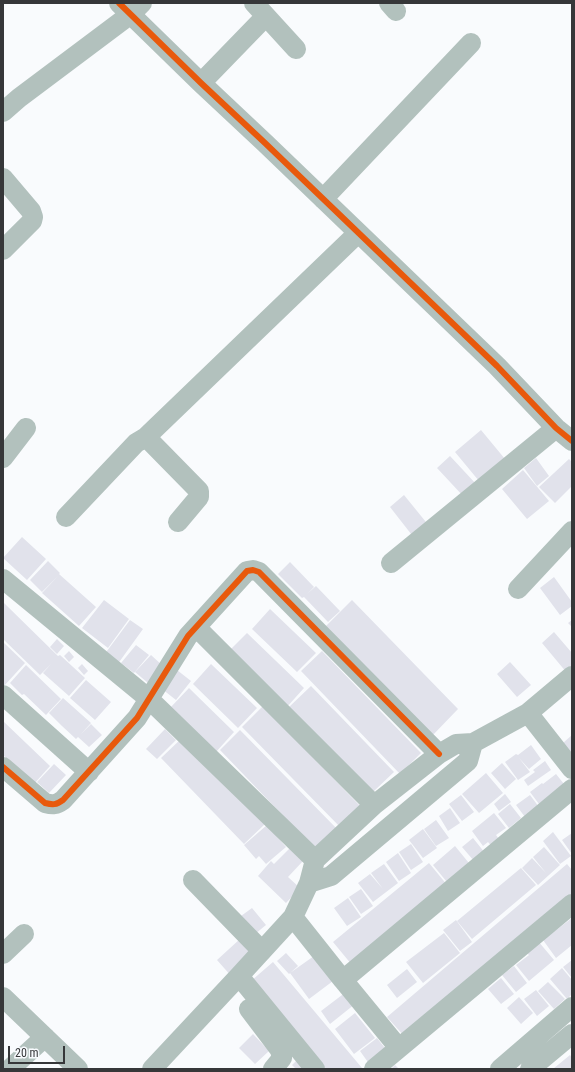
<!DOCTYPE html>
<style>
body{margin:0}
#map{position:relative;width:575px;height:1072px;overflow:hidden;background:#f9fbfd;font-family:"Roboto Condensed",sans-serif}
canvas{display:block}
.frame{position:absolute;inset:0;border:4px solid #363739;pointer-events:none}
.scale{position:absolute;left:8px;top:1046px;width:57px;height:18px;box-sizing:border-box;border:2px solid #363739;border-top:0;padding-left:5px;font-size:12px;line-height:14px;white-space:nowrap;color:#363739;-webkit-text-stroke:3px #f8fbfe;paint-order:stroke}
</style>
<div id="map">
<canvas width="575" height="1072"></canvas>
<div class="frame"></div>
<div class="scale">20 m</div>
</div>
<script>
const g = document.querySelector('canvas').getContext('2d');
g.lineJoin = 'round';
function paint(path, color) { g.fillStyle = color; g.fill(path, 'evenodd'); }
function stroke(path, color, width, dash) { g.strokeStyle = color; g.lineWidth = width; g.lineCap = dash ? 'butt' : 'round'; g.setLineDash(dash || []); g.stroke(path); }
paint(new Path2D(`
 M481,430L505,459L479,481L455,452Z
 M450,456L477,485L464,497L437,468Z
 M536,458L549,476L537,486L524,468Z
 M569,459L572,462V486L555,503L539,487Z
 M523,470L549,501L527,519L502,489Z
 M404,495L430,527L415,539L390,507Z
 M22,537L46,559L27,580L3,558Z
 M48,561L60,573L59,574L96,607L79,626L42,593L58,576L42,592L30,580Z
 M290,562L314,587L307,594L316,586L340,611L328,622L304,597L302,598L278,574Z
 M554,577L572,602V606L560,615L540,588Z
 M104,600L129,619L108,648L82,628Z
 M352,600L458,709L431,737L324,628Z
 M3,602L58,656L60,655L85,678L69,696L43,673L51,664L40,675L3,639Z
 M270,609L316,653L297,672L252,629Z
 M130,620L143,629L117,665L104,655Z
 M572,620V627L568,623Z
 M554,632L572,653V669L567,673L542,643Z
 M247,633L304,688L286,708L228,652Z
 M57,639L64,646L57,654L50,647Z
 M3,642L25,663L4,686L3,684Z
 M136,645L149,655L134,673L121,663Z
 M69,651L74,657L69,662L64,656Z
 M322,651L421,753L400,774L301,671Z
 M151,655L163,666L148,683L135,672Z
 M510,662L531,685L517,697L497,674Z
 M82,664L88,671L84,675L78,668Z
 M211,664L257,708L238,728L193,684Z
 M26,665L61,699L46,715L24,694L22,695L10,683Z
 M177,670L191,681L176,700L162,689Z
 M86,680L111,702L95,720L70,698Z
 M311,686L394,772L373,792L289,707Z
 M189,688L234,732L216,752L170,708Z
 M63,698L91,723L81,734L91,724L102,735L89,747L78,737L76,739L62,726L68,719L62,726L49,713Z
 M263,706L363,809L342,829L242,727Z
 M3,721L50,766L34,784L3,755Z
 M165,729L176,740L157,759L146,749Z
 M240,730L340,832L319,853L220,750Z
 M572,735V753L563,743Z
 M182,738L265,824L244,844L161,758Z
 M531,745L541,759L529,769L519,758L530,772L518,780L505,762L516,754L518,755Z
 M545,761L551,770L528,786L524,780L535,772L533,770Z
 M502,763L516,779L505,789L491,773Z
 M54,764L66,775L49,793L37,782Z
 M486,773L503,793L479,813L462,794Z
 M556,774L564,784L539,804L530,792L542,783L543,784Z
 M505,794L511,802L499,811L494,804Z
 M461,795L474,812L462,821L449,804Z
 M530,795L539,807L525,817L516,805Z
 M510,804L521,818L509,828L498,814Z
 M450,808L460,823L448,831L439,816Z
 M494,813L506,828L496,835L502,843L494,849L488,842L483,846L472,831Z
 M436,820L449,838L436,846L424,829Z
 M267,825L286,847L266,864L259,856L256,859L244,845Z
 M423,829L437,848L423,858L409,840Z
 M553,832L571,856L560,864L543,841Z
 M572,833V854L562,840Z
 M473,838L485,853L474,861L462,847Z
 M411,844L423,862L411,870L399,852Z
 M455,846L473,868L451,887L433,865Z
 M544,847L560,865L538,885L522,868L532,858L546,873L533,857Z
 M290,848L303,861L288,877L300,888L286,903L258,876L271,861L274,864Z
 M398,853L411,873L399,881L386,862Z
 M429,863L448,886L352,965L333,942Z
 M384,864L398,883L373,902L358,883L370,874L383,889L371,873Z
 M567,864L572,870V896L405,1037L387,1017Z
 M521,868L536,885L472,939L457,921Z
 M361,889L373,906L361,914L349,897Z
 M348,898L361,917L347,926L334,908Z
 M252,908L266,925L255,934L241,916Z
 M572,918V945L556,958L543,940Z
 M456,920L472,942L460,951L443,930Z
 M444,933L460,953L423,983L406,962Z
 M240,939L255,956L232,977L217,960Z
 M538,941L554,960L529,981L516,965L529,955L526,952Z
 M286,953L298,966L289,974L277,961Z
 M314,956L333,981L309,999L290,973Z
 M572,960V978L563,967Z
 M273,962L362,1068L361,1069H326L251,981Z
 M514,966L527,983L516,992L502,975Z
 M562,968L572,980V994L567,999L550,979Z
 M407,969L417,982L397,998L387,985Z
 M501,978L514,994L501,1004L488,989Z
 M548,982L565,999L554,1009L538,991Z
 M536,990L549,1006L537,1016L524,999Z
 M346,992L355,1004L330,1024L321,1011Z
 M519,997L533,1013L521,1024L507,1008Z
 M355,1013L375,1038L354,1054L335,1029Z
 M253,1034L269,1051L255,1064L239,1048Z
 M377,1038L388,1052L370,1065L360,1051Z
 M570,1055L572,1058V1069H553Z
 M299,1058L303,1069H296L292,1065Z
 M395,1065L399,1069H391Z`), '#e1e2eb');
stroke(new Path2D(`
 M119,3L201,83L265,143L497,366L556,428L572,441
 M254,3L296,49
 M389,3L396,11
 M201,83L266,16
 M3,112L19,98L131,14L142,3
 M3,178L31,211L33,217L32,221L3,250
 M323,199L471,43
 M146,437L199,491V497L178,522
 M3,458L26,428
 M66,517L136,443L146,437L358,233
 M391,563L556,428
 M3,579L149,699L315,860
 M518,589L572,531
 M196,627L374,805
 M572,676L528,713L572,769
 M3,695L89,772
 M3,767L45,803C53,805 56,805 63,800L137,718L188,636L247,571L253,570L259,572L439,754
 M193,880L262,951
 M309,883L331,876L468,761L473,743
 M293,917L309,883L315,860L374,805L439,754L456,744L473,743L528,713
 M3,954L24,934
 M239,976L315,1069
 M3,997L78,1069
 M249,1009L280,1050L282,1058L273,1069
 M398,1047L343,980L572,789
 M10,1069L45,1037
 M152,1069L239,976L293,917L343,980
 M374,1069L572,904
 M500,1069L572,1007
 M530,1069L572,1034`), '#b2c1bd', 20);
stroke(new Path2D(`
 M119,3L201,83L265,143L497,366L556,428L572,441
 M3,767L45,803C53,805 56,805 63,800L137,718L188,636L247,571L253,570L259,572L439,754`), '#e8590c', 6);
</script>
